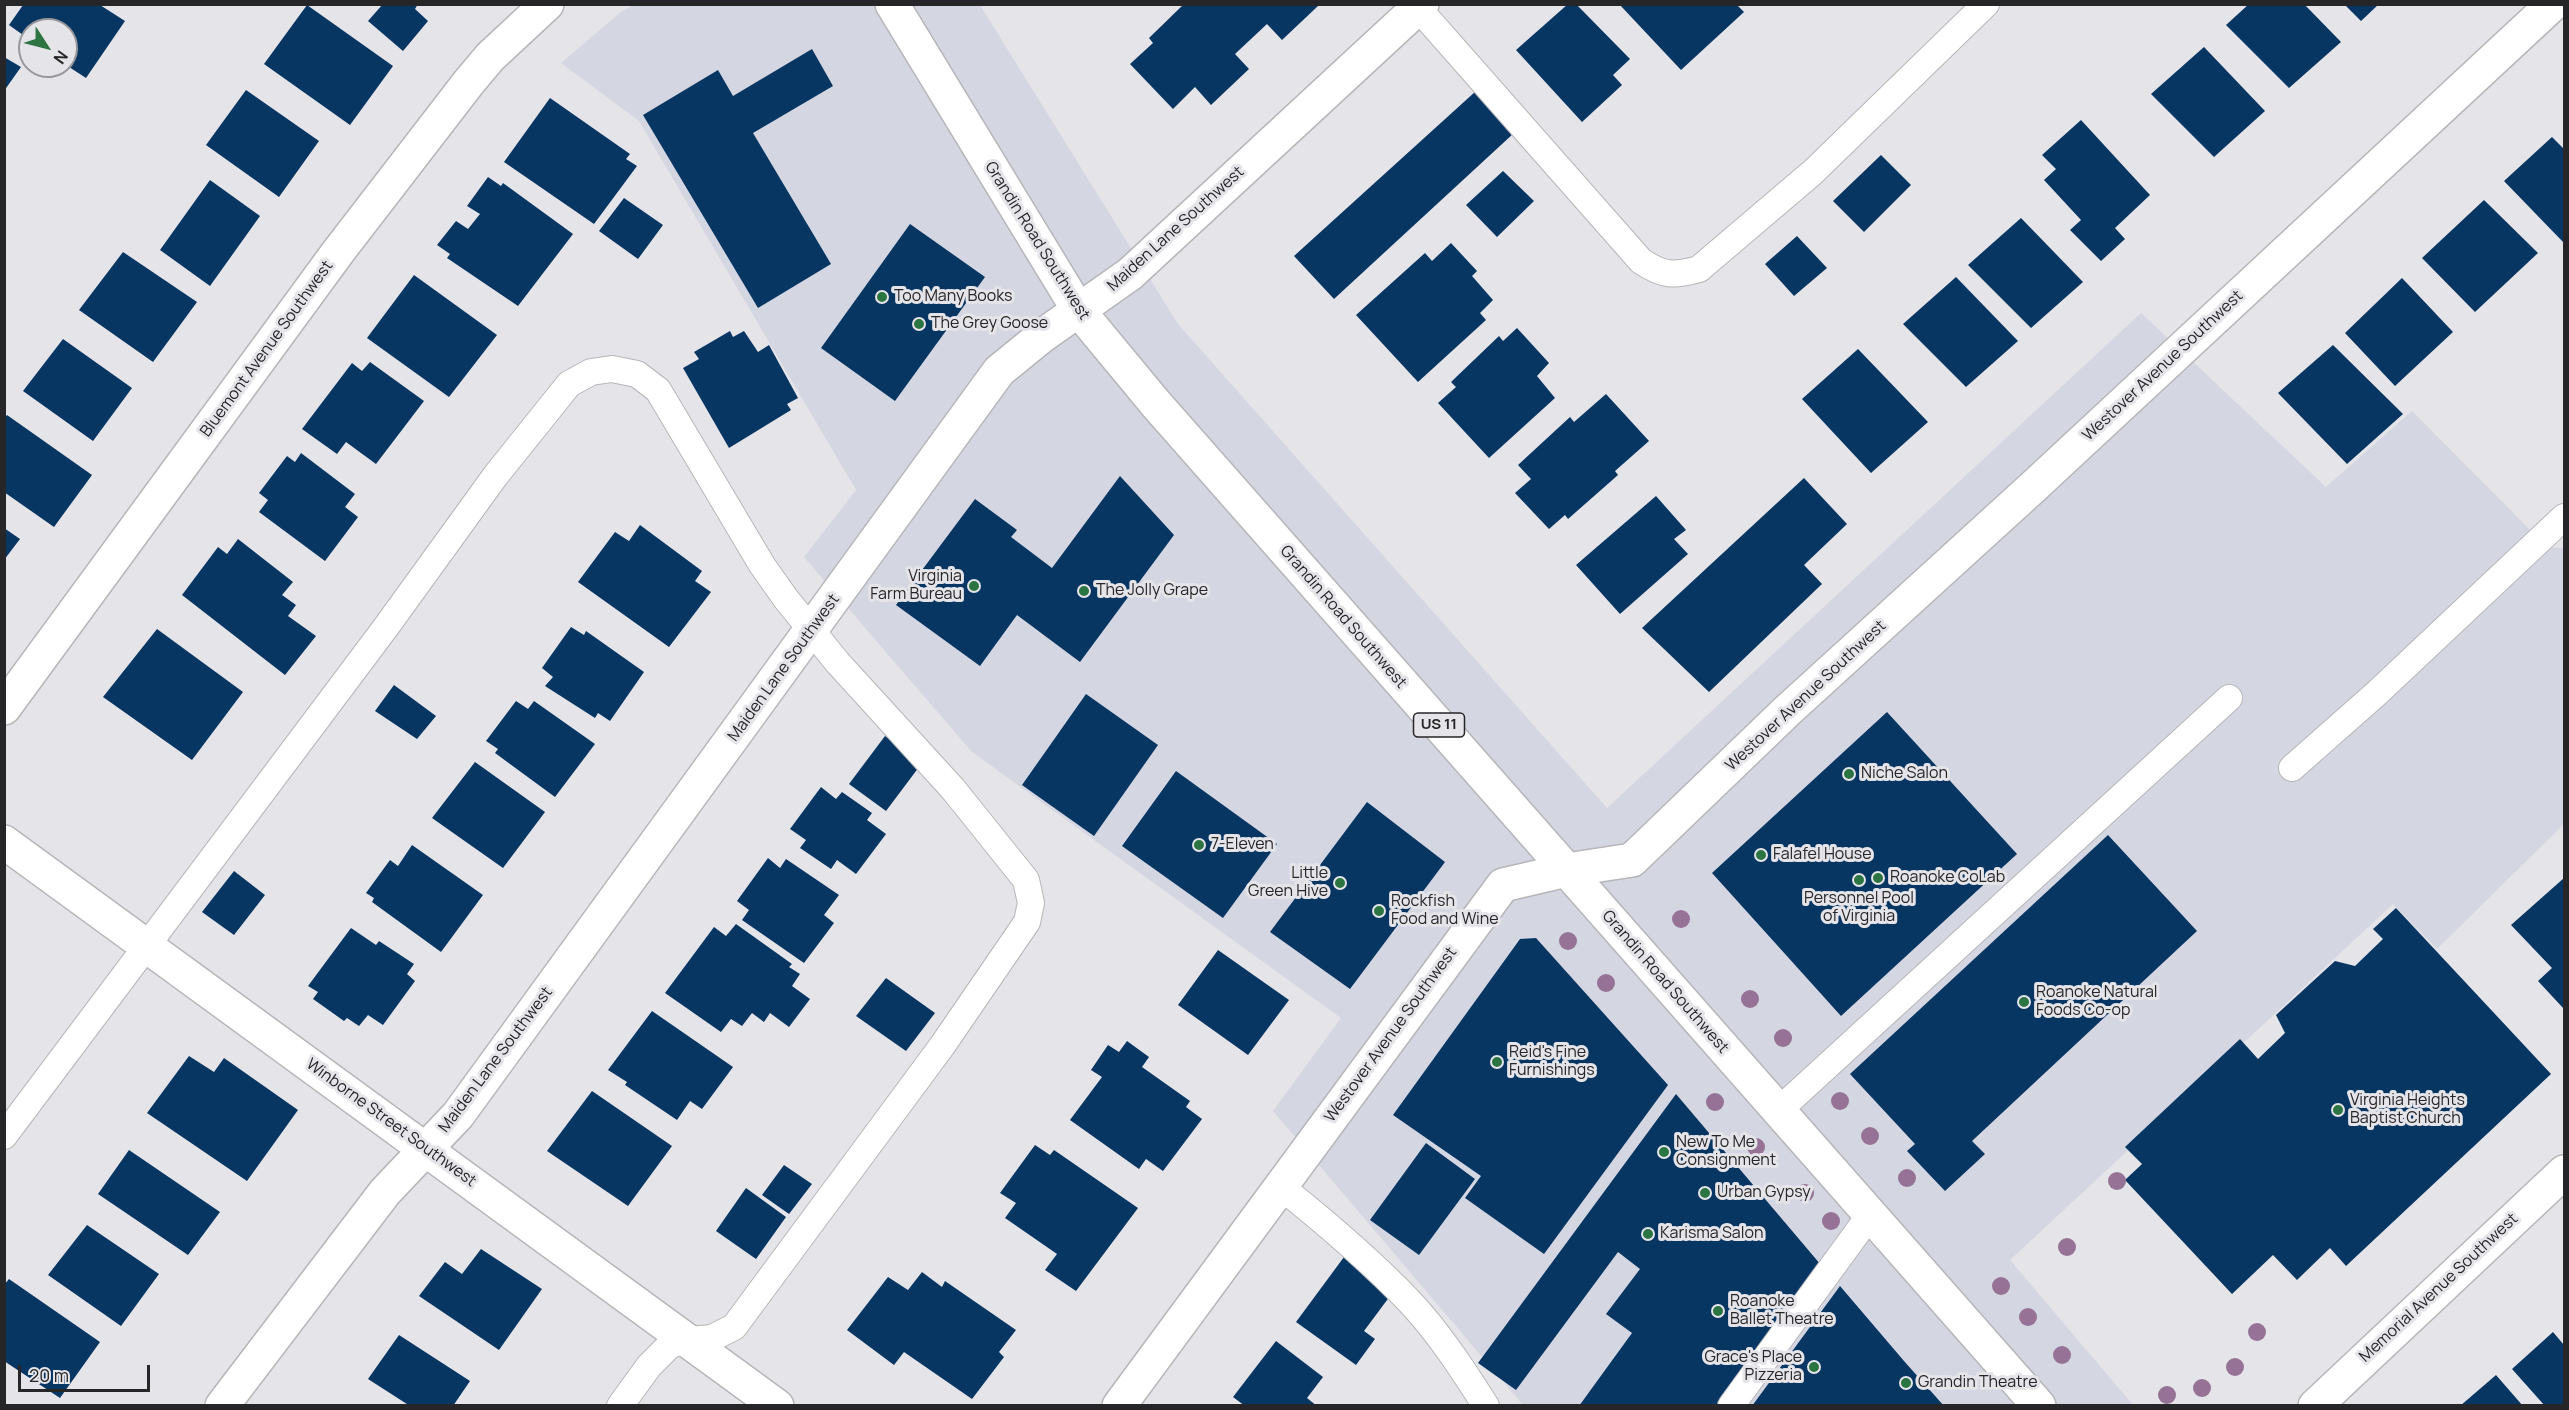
<!DOCTYPE html>
<style>
body{margin:0}
#map{position:relative;width:2569px;height:1410px;overflow:hidden;background:#e4e4e9;font-family:Manrope,sans-serif}
canvas{display:block}
.frame{position:absolute;inset:0;border:6px solid #262628;pointer-events:none}
.north{position:absolute;left:18px;top:18px;width:60px;height:60px;box-sizing:border-box;background:#e4e4e9;border:2px solid #98989c;border-radius:50%;rotate:126deg;font-size:16px;font-weight:700;line-height:24px;text-align:center;color:#262628}
.north::after{content:'';display:block;margin:auto;width:21px;height:27px;background:#2c7442;clip-path:polygon(50% 0,100% 100%,50% 72%,0 100%)}
.scale{position:absolute;left:18px;top:1365px;width:132px;height:27px;box-sizing:border-box;border:3px solid #262628;border-top:0;padding-left:8px;font-size:18px;line-height:21px;white-space:nowrap;color:#262628;-webkit-text-stroke:4px #e4e4e9;paint-order:stroke}
</style>
<div id="map">
<canvas width="2569" height="1410"></canvas>
<div class="frame"></div>
<div class="north">N</div>
<div class="scale">20 m</div>
</div>
<script>
const g = document.querySelector('canvas').getContext('2d');
g.lineJoin = 'round';
function paint(path, color) { g.fillStyle = color; g.fill(path, 'evenodd'); }
function stroke(path, color, width, dash) { g.strokeStyle = color; g.lineWidth = width; g.lineCap = dash ? 'butt' : 'round'; g.setLineDash(dash || []); g.stroke(path); }
function drawText(font, color, halo, rows, align = 'center') {
  g.font = font + ' Manrope,sans-serif'; g.lineWidth = 6; g.setLineDash([]); g.textBaseline = 'middle'; g.strokeStyle = halo; g.fillStyle = color; for (const [text, x, y, turn = 0] of rows) {
    g.save(); g.translate(x, y); g.rotate((+turn || 0) * Math.PI / 180); g.textAlign = isNaN(turn) ? turn : align; if (halo) g.strokeText(text, 0, 0); g.fillText(text, 0, 0); g.restore();
  }
}
paint(new Path2D(`
 M634,5H980L1178,324L1607,808L2141,313L2326,487L2412,411L2547,547L2564,548V824L2437,949L2393,904L2010,1260L2133,1405H1523L1273,1111L1341,1018L972,752L804,557L856,490L639,121L561,63L622,11Z`), '#d4d6e1');
paint(new Path2D(`
 M383,4H418L415,9L428,21L403,51L368,21Z
 M1184,4H1317L1318,6L1282,40L1267,24L1235,54L1249,69L1211,105L1195,87L1173,109L1130,64L1153,43L1149,38Z
 M1568,4H1576L1630,59L1613,75L1622,85L1582,122L1516,50Z
 M1619,4H1736L1744,12L1681,70Z
 M2249,4H2304L2341,42L2289,88L2226,25Z
 M2344,4H2379L2361,21Z
 M23,5H100L125,21L86,78L66,65V30H30V40L9,25Z
 M307,5L393,66L350,125L264,64Z
 M2204,47L2265,111L2214,157L2151,94Z
 M812,49L833,86L753,133L831,264L758,308L643,115L718,70L733,96Z
 M4,57L21,67L4,91Z
 M246,90L319,141L279,197L206,145Z
 M1476,91L1514,133L1334,299L1294,256Z
 M550,98L630,154L626,159L637,166L594,224L504,162Z
 M2081,120L2150,195L2115,228L2125,239L2101,261L2070,230L2081,220L2044,180L2056,169L2042,155Z
 M2552,137L2564,149V243L2504,181Z
 M1881,155L1911,185L1864,232L1833,201Z
 M1503,171L1534,201L1497,237L1466,205Z
 M488,177L501,186L503,183L573,234L518,306L447,258L450,254L437,245L456,221L468,229L480,214L467,206Z
 M210,180L260,216L210,286L160,250Z
 M624,198L663,225L638,259L599,231Z
 M2484,200L2538,253L2475,312L2422,258Z
 M2021,218L2083,282L2031,328L1968,265Z
 M910,224L985,277L895,401L821,348Z
 M1797,236L1827,268L1794,296L1765,264Z
 M1451,243L1477,271L1472,276L1493,300L1480,313L1486,320L1418,382L1356,315L1425,253L1432,261Z
 M123,252L197,302L153,362L79,310Z
 M414,275L497,335L449,397L367,338Z
 M1956,277L2018,341L1966,387L1903,324Z
 M2402,278L2453,332L2395,386L2345,333Z
 M1517,328L1549,363L1537,376L1555,398L1489,458L1438,403L1456,387L1451,382L1499,336L1503,341Z
 M730,331L733,337L744,331L758,352L769,345L798,398L787,404L791,410L729,448L683,368L699,359L694,352Z
 M63,339L132,388L93,441L23,391Z
 M2333,345L2403,414L2347,464L2278,393Z
 M1858,349L1928,422L1871,473L1802,399Z
 M370,362L424,401L376,464L346,442L337,454L302,429L352,363L362,371Z
 M1606,394L1649,441L1615,471L1618,475L1568,519L1565,515L1549,529L1515,493L1531,479L1518,465L1570,417L1574,422Z
 M7,415L92,475L54,527L4,492V419Z
 M301,453L355,494L345,507L358,517L325,561L259,512L268,500L259,493L287,456L295,462Z
 M1120,476L1174,535L1080,662L1017,615L980,666L896,605L975,499L1017,530L1011,537L1052,568Z
 M1804,478L1847,524L1804,565L1822,584L1709,692L1642,628Z
 M1656,496L1686,530L1674,539L1688,554L1620,614L1576,565Z
 M640,525L702,571L695,581L711,592L669,647L578,582L615,532L629,541Z
 M4,528L20,539L4,560Z
 M238,539L293,582L282,595L296,605L288,616L316,636L285,675L182,595L218,547L227,554Z
 M571,627L584,635L586,631L644,672L610,721L598,713L595,718L545,686L553,677L542,668Z
 M157,629L243,692L192,760L103,697Z
 M394,685L436,716L417,739L375,711Z
 M1086,694L1158,745L1094,836L1022,785Z
 M516,701L528,709L534,701L595,744L555,797L495,753L498,749L486,741Z
 M1887,712L2017,854L1841,1016L1712,873Z
 M885,736L922,763L886,811L849,784Z
 M475,762L545,812L503,868L432,818Z
 M1176,771L1277,844L1223,918L1122,846Z
 M821,787L836,799L842,792L872,813L867,820L886,834L856,874L837,860L831,869L800,848L806,840L790,829Z
 M1367,802L1445,862L1350,989L1270,932Z
 M2108,835L2197,931L1972,1141L1985,1154L1945,1191L1907,1151L1915,1144L1850,1074Z
 M412,845L483,895L441,952L372,902L374,898L366,893L390,860L398,866Z
 M768,858L780,868L786,859L839,895L824,915L834,923L804,963L742,920L749,910L737,901Z
 M234,871L265,895L234,935L202,912Z
 M2564,878V1009L2538,981L2552,968L2511,925Z
 M2396,908L2551,1074L2346,1266L2330,1248L2297,1280L2273,1255L2232,1294L2125,1180L2142,1164L2125,1147L2240,1039L2258,1059L2285,1033L2276,1015L2335,961L2355,966L2383,939L2373,929Z
 M736,924L792,964L789,967L800,974L792,986L810,999L789,1027L770,1013L764,1022L752,1013L742,1026L731,1019L721,1032L665,993L714,927L726,936Z
 M351,928L376,945L379,941L414,964L407,974L415,981L383,1025L368,1015L359,1026L347,1018L344,1021L313,999L318,992L308,986Z
 M1536,938L1668,1085L1544,1254L1465,1198L1481,1176L1393,1115L1520,939Z
 M1218,950L1289,1000L1248,1055L1178,1005Z
 M886,978L935,1013L906,1051L856,1016Z
 M652,1011L733,1067L702,1109L690,1101L677,1120L625,1085L627,1082L608,1070Z
 M1127,1041L1149,1057L1142,1067L1190,1101L1186,1107L1202,1119L1163,1171L1146,1159L1139,1169L1070,1120L1102,1077L1091,1070L1108,1045L1119,1052Z
 M189,1056L214,1072L224,1058L298,1110L247,1181L147,1113Z
 M592,1091L672,1146L628,1206L547,1151Z
 M1676,1094L1821,1265L1716,1406H1579L1632,1333L1606,1314L1640,1269L1618,1252L1516,1390L1478,1363Z
 M1426,1143L1475,1179L1419,1255L1370,1220Z
 M1035,1145L1050,1155L1054,1150L1138,1208L1076,1291L1045,1270L1057,1254L1005,1218L1016,1203L1000,1193Z
 M129,1150L220,1212L188,1255L98,1194Z
 M784,1165L812,1184L789,1214L762,1195Z
 M746,1188L786,1217L756,1259L716,1231Z
 M87,1225L159,1274L121,1326L48,1275Z
 M481,1249L542,1289L499,1350L419,1296L445,1262L462,1274Z
 M1344,1257L1393,1292L1364,1331L1375,1339L1356,1365L1296,1322Z
 M922,1272L942,1287L945,1281L1016,1330L999,1352L1004,1357L972,1399L904,1352L894,1365L847,1330L888,1277L908,1290Z
 M9,1279L100,1342L60,1398L4,1361V1285Z
 M1840,1286L1904,1361L1944,1406H1752Z
 M2553,1332L2564,1345V1406H2545L2512,1369Z
 M399,1335L470,1381L453,1406H410L368,1379Z
 M1276,1341L1323,1377L1307,1398L1317,1406H1245L1233,1397Z
 M2496,1375L2523,1406H2460Z`), '#083663');
const lane = new Path2D(`
 M1418,8L1641,261C1663,276 1674,276 1699,269L1813,172L1986,4
 M2292,768L2377,693L2564,517
 M1778,1111L2229,698
 M4,1136L386,627L496,475L569,384L591,372L612,369L637,374L658,390L762,565L786,599L838,663L953,789L1026,880L1031,903L1027,922L942,1046L734,1327L712,1338L688,1340L670,1345L649,1366L620,1406
 M1280,1186C1325,1222 1370,1260 1410,1302C1439,1333 1463,1370 1486,1406
 M1731,1406L1870,1215`);
const street = new Path2D(`
 M4,708L338,252L469,82L490,57L547,4
 M4,842L777,1406
 M222,1406L385,1192L458,1115L999,371L1042,336L1130,274L1422,4
 M1119,1406L1503,885L1567,870L1632,860L1787,711L2032,488L2553,4`);
const secondary = new Path2D(`
 M2315,1406L2564,1172`);
const primary = new Path2D(`
 M892,4L1079,311L1156,404L2039,1406`);
stroke(lane, '#b6b6ba', 28);
stroke(street, '#b6b6ba', 36);
stroke(secondary, '#b6b6ba', 36);
stroke(primary, '#b6b6ba', 36);
stroke(lane, '#fff', 26);
stroke(street, '#fff', 33);
stroke(secondary, '#fff', 33);
stroke(primary, '#fff', 33);
g.fillStyle = '#957296';
for (const [x, y] of [
 [1681,919],
 [1568,941],
 [1606,983],
 [1750,999],
 [1783,1038],
 [1840,1101],
 [1715,1102],
 [1870,1136],
 [1756,1147],
 [1907,1178],
 [2117,1181],
 [1805,1193],
 [1831,1221],
 [2067,1247],
 [2001,1286],
 [2028,1317],
 [2257,1332],
 [2062,1355],
 [2235,1367],
 [2202,1388],
 [2167,1395]
]) { g.beginPath(); g.arc(x, y, 9, 0, 2 * Math.PI); g.fill(); }
for (const [x, y, r, color] of [
 [882,297,6,"#2c7442"],
 [919,324,6,"#2c7442"],
 [974,586,6,"#2c7442"],
 [1084,591,6,"#2c7442"],
 [1849,774,6,"#2c7442"],
 [1199,845,6,"#2c7442"],
 [1761,855,6,"#2c7442"],
 [1878,878,6,"#2c7442"],
 [1859,880,6,"#2c7442"],
 [1340,883,6,"#2c7442"],
 [1379,911,6,"#2c7442"],
 [2024,1002,6,"#2c7442"],
 [1497,1062,6,"#2c7442"],
 [2338,1110,6,"#2c7442"],
 [1664,1152,6,"#2c7442"],
 [1705,1193,6,"#2c7442"],
 [1648,1234,6,"#2c7442"],
 [1718,1311,6,"#2c7442"],
 [1814,1367,6,"#2c7442"],
 [1906,1383,6,"#2c7442"]
]) { const dot = new Path2D(); dot.arc(x, y, r, 0, 2 * Math.PI); g.fillStyle = color; g.fill(dot); stroke(dot, '#e4e4e9', 2); }
for (const [x, y, w] of [
 [1439,725,51]
]) { const box = new Path2D(); box.roundRect(x - w / 2, y - 12, w, 24, 4.5); g.fillStyle = '#e4e4e9'; g.fill(box); stroke(box, '#262628', 1.5); }
drawText('bold 15px', '#262628', null, [
 ["US 11",1439,725]
]);
drawText('16px', '#262628', '#e4e4e9', [
 ["Maiden Lane Southwest",1176,229,-42],
 ["Grandin Road Southwest",1037,241,58],
 ["Bluemont Avenue Southwest",267,349,-54],
 ["Westover Avenue Southwest",2163,366,-43],
 ["Grandin Road Southwest",1343,617,49],
 ["Maiden Lane Southwest",784,668,-54],
 ["Westover Avenue Southwest",1806,696,-43],
 ["Grandin Road Southwest",1665,982,49],
 ["Westover Avenue Southwest",1391,1035,-54],
 ["Maiden Lane Southwest",496,1060,-53],
 ["Winborne Street Southwest",391,1123,36],
 ["Memorial Avenue Southwest",2439,1288,-43]
]);
drawText('16px', '#262628', '#e4e4e9', [
 ["Too Many Books",894,297],
 ["The Grey Goose",931,324],
 ["Virginia",962,577,"right"],
 ["Farm Bureau",962,595,"right"],
 ["The Jolly Grape",1096,591],
 ["Niche Salon",1861,774],
 ["7-Eleven",1211,845],
 ["Falafel House",1773,855],
 ["Little",1328,874,"right"],
 ["Green Hive",1328,892,"right"],
 ["Roanoke CoLab",1890,878],
 ["Personnel Pool",1859,899,"center"],
 ["of Virginia",1859,917,"center"],
 ["Rockfish",1391,902],
 ["Food and Wine",1391,920],
 ["Roanoke Natural",2036,993],
 ["Foods Co-op",2036,1011],
 ["Reid's Fine",1509,1053],
 ["Furnishings",1509,1071],
 ["Virginia Heights",2350,1101],
 ["Baptist Church",2350,1119],
 ["New To Me",1676,1143],
 ["Consignment",1676,1161],
 ["Urban Gypsy",1717,1193],
 ["Karisma Salon",1660,1234],
 ["Roanoke",1730,1302],
 ["Ballet Theatre",1730,1320],
 ["Grace's Place",1802,1358,"right"],
 ["Pizzeria",1802,1376,"right"],
 ["Grandin Theatre",1918,1383]
], 'left');
</script>
